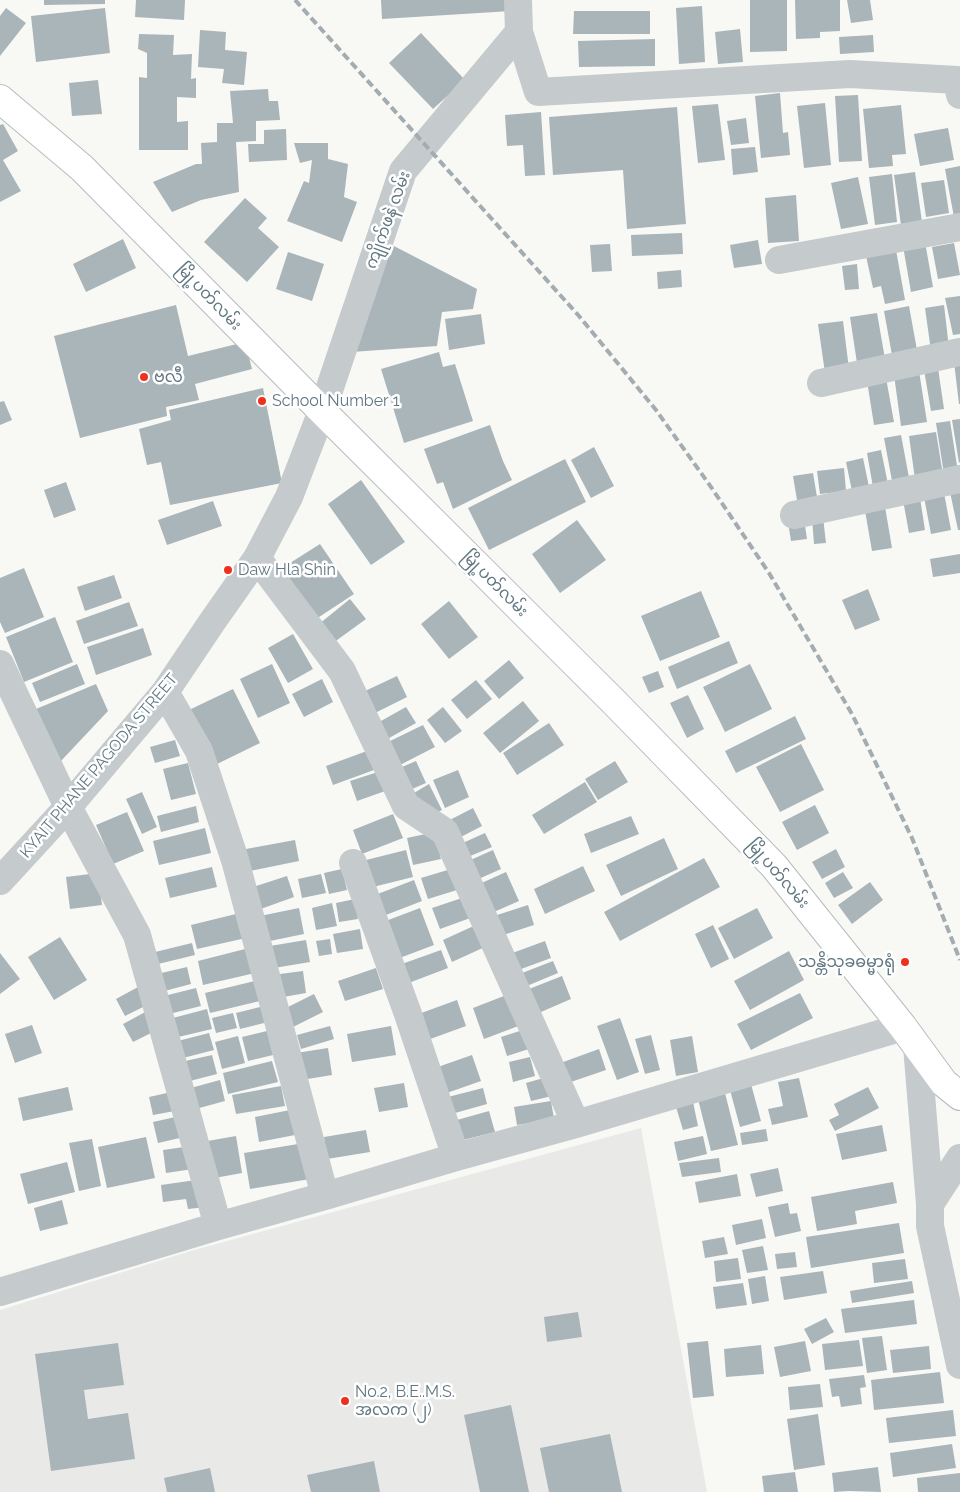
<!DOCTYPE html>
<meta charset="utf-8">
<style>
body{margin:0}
canvas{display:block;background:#f8f8f5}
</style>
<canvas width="960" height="1492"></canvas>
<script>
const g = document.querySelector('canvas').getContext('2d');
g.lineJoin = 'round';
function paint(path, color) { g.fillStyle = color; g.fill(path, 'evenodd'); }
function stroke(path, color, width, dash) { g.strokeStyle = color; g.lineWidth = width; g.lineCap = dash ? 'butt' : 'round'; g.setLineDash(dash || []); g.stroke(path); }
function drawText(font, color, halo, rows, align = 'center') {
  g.font = font + ' Raleway,"Noto Sans Myanmar",sans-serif'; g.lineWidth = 5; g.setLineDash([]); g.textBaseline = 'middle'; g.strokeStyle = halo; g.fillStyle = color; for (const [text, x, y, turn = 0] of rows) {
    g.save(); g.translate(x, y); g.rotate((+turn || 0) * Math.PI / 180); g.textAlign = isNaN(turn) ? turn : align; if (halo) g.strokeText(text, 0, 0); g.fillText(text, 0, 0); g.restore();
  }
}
paint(new Path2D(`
 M641,1128L707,1492H0V1310L194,1250Z`), '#e9e9e8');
paint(new Path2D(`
 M44,0H105V4L44,5Z
 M136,0H185L184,20L135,17Z
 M381,0H510L511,11L382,19Z
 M750,0H787V51L750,52Z
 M795,0H840V31L820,32V38L796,39Z
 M847,0H870L873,20L851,23Z
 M702,6L705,62L679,64L676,8Z
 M6,8L26,23L0,56V16Z
 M105,8L110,53L36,62L31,16Z
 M574,11H650V34H573Z
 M740,29L743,62L718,64L715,32Z
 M200,30L226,32L225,50L247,52L244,85L222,83L224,69L198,67Z
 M421,33L465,80L433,109L389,63Z
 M139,34L174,35L173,55L192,54L191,79L196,78V98L177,97V122L188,121V150H139V77L147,78V53L138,49Z
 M873,35L874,52L840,54L839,37Z
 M655,39V66L579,67L578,41Z
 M98,80L102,114L72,116L69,83Z
 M268,89L269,101H278L280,120L256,121V141L236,142L239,192L201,200L172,212L153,182L196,164H202L201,143L217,142V123H233L230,91Z
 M780,93L783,133L788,132L790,155L761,158L755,96Z
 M858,95L862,161L839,162L835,96Z
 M825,103L831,165L804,168L797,106Z
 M718,104L725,160L698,163L692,106Z
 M901,105L906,154L892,155L893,166L869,168L863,109Z
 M677,107L686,224L627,229L623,170L553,175L549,117Z
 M541,112L545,175L525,176L523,145L507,146L505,115Z
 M746,118L749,143L731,145L727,121Z
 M3,124L18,151L3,160L21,191L0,202V125Z
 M948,128L954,160L920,166L914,134Z
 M286,129L287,160L249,162L248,144H264V130Z
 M294,143H328V159L348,164L344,197L357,202L342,242L287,221L304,181L309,183L312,160L300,163Z
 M755,147L758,172L733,175L731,149Z
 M960,166V216L954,217L945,169Z
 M915,172L922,222L901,225L894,175Z
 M892,174L897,222L875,225L869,177Z
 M858,177L868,224L841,229L831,183Z
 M944,180L949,213L926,217L921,183Z
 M796,195L799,241L768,243L765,198Z
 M245,198L267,218L258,228L279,247L247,282L204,242Z
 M682,233L683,254L632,256L631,235Z
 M123,239L136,268L86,292L73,264Z
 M758,240L762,264L734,268L730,245Z
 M925,242L933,287L911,292L903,246Z
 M954,243L960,275L938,279L932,247Z
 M610,244L612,271L592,272L590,245Z
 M392,245L477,289L473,309L442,312L437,346L351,352Z
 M896,250L905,300L885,304L881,286L873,288L866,256Z
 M288,252L324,264L312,301L276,289Z
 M857,264L859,289L845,290L842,266Z
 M681,270L682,287L658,289L657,272Z
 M960,296V334L953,335L945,298Z
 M176,305L188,356L245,342L252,369L195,384L199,400L166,407L167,416L80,438L54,336Z
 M944,305L949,348L931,351L925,308Z
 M909,306L917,350L892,355L884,311Z
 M877,313L885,359L857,363L850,317Z
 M481,314L485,344L449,350L445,319Z
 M843,321L849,369L825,373L818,324Z
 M439,352L443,367L455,364L473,421L404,443L381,369Z
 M960,361V404H959L954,362Z
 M938,368L944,409L931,411L924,370Z
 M919,371L927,422L901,426L894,375Z
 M886,378L894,422L874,425L867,381Z
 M263,388L282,483L170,505L161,462L147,465L139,429L171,420L169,410Z
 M4,401L12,420L0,425V402Z
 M960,419V462L959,463L952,420Z
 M950,421L958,472L944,474L936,423Z
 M490,425L503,461L512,480L453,509L443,482L437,484L424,449Z
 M936,432L943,475L915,479L909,436Z
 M901,435L910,483L893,486L884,438Z
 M594,447L614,486L591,498L571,460Z
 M881,450L888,484L873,487L867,453Z
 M863,458L869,487L852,491L846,462Z
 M565,459L586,502L489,550L468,508Z
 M844,468L846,491L820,494L817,471Z
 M813,473L818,503L798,506L793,476Z
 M361,480L405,542L371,565L328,504Z
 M66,482L76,510L54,518L44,490Z
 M960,490V530H958L950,492Z
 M944,493L951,530L931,534L924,497Z
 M920,498L925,530L909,533L903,500Z
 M213,501L222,526L167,545L158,520Z
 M884,501L892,548L872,551L864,505Z
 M823,517L826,543L814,544L812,518Z
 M804,519L807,539L791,541L788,522Z
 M577,520L606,560L560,593L532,554Z
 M320,544L354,594L313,621L279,570Z
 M960,554V573L933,577L930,559Z
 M24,568L44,617L5,633L0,622V578Z
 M114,575L122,598L85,611L77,587Z
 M868,589L880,620L855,630L842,600Z
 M701,591L720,637L660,661L641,616Z
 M350,599L366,619L333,643L319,624Z
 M449,601L478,637L449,659L421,624Z
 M129,602L138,626L84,644L76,621Z
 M55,617L73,662L24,682L6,637Z
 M143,628L152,655L96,675L87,647Z
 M293,634L313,669L288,683L268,648Z
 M729,641L738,663L677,689L668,667Z
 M509,660L524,678L499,699L484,681Z
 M77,664L85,684L40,702L32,683Z
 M272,664L290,703L258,718L240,679Z
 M750,664L772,709L725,732L703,687Z
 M658,671L664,687L649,693L642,677Z
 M397,676L407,697L373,714L363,692Z
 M322,679L333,702L304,717L292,694Z
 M476,680L492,699L467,719L451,700Z
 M96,684L108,711L60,762L36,709Z
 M233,689L260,743L215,765L189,710Z
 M688,695L704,729L687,738L670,703Z
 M523,701L539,721L500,753L483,733Z
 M406,707L416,723L382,742L372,726Z
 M443,707L462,731L445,743L427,720Z
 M795,716L806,739L736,773L725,751Z
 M549,723L564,745L517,775L503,753Z
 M423,725L435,747L398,766L386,743Z
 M175,740L180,756L155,763L150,747Z
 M801,744L824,790L780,812L756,767Z
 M367,751L374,770L333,785L326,766Z
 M416,761L426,783L412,789L402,767Z
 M615,761L628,782L598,800L585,779Z
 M188,763L196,794L171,800L163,769Z
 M458,770L469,797L445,808L433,780Z
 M381,771L388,790L357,801L350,781Z
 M585,782L597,802L544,834L532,815Z
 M429,784L442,810L426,818L414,793Z
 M142,792L157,827L142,834L126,799Z
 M815,805L829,833L797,850L782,822Z
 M196,806L199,822L161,832L157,816Z
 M473,808L482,826L453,841L444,823Z
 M127,812L144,851L113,864L96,825Z
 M393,814L403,838L362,854L353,830Z
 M631,816L639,834L591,853L584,834Z
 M205,828L211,853L159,865L153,841Z
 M435,832L441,859L413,865L407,838Z
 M485,833L492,847L463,859L456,846Z
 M664,838L678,869L621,896L606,865Z
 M295,840L299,861L250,871L246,849Z
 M836,849L845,867L822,879L812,862Z
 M406,850L413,877L369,888L362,861Z
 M493,850L501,869L474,881L466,862Z
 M704,858L720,887L620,941L604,912Z
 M583,866L595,891L545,914L534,889Z
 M212,867L217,887L170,898L165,878Z
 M342,869L347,890L329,894L324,873Z
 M451,869L457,890L428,899L421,878Z
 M506,872L519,901L487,915L475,886Z
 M843,872L853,888L834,898L825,883Z
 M98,873L102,905L70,909L66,877Z
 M321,874L326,893L302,898L298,879Z
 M287,876L294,897L258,910L250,888Z
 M414,880L422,901L378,918L370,897Z
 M870,882L883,900L852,924L838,905Z
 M465,897L473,917L440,929L432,908Z
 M355,899L358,919L339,922L336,903Z
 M332,903L337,926L316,930L312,908Z
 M528,905L534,925L497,937L491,917Z
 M299,908L304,934L260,943L255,917Z
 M420,908L434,945L397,959L383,922Z
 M757,908L773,938L734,959L718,928Z
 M240,913L246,938L197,949L191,925Z
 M478,924L487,946L452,962L443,940Z
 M713,925L729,959L711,968L695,934Z
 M360,929L363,949L337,953L333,934Z
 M60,937L87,980L54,1000L28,957Z
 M330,939L332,954L319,956L316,941Z
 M306,940L310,962L268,969L264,947Z
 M545,941L551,958L513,972L507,955Z
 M192,943L195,955L150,966L147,954Z
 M249,948L255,973L203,985L198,961Z
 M441,950L448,968L406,984L399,965Z
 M789,951L804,980L750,1010L734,981Z
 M0,953L20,979L0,994Z
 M553,961L558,973L522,988L517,975Z
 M187,967L191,984L157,993L153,975Z
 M376,968L383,989L345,1001L338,981Z
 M303,971L306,993L283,997L280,974Z
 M562,976L571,999L534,1015L524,991Z
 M259,980L264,1000L210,1013L205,993Z
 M138,987L147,1005L125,1016L116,999Z
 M196,988L201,1006L169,1014L164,996Z
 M800,993L813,1018L751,1050L737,1024Z
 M314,994L323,1012L291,1028L282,1010Z
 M509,994L521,1025L484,1039L473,1008Z
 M457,1000L466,1026L422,1042L413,1016Z
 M264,1006L268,1022L240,1029L236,1013Z
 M207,1009L212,1029L174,1038L169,1019Z
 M149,1010L159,1029L133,1042L123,1024Z
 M233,1013L237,1028L216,1033L212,1018Z
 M620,1018L639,1072L617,1080L597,1026Z
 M32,1025L42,1053L15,1063L5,1034Z
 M330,1026L334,1039L301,1049L297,1035Z
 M391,1026L396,1055L352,1062L347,1034Z
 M526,1029L532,1048L507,1056L501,1037Z
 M267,1031L273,1055L248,1061L242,1037Z
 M209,1033L214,1050L179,1059L174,1042Z
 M651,1035L660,1070L645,1074L635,1039Z
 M238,1036L245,1063L222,1069L215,1042Z
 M692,1036L698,1072L676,1076L670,1040Z
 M328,1048L332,1075L295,1081L290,1054Z
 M599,1049L606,1070L562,1085L555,1065Z
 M212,1055L217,1074L186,1082L181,1062Z
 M472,1055L481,1081L444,1094L435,1068Z
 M530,1057L535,1076L513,1082L509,1062Z
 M272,1061L278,1082L228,1094L223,1073Z
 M547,1077L552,1096L531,1101L526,1083Z
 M799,1078L808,1117L772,1125L768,1109L783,1106L778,1082Z
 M220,1080L225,1101L192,1110L187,1089Z
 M404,1083L408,1107L379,1112L374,1088Z
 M751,1084L761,1121L740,1127L730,1090Z
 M281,1086L285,1106L236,1114L232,1095Z
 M68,1087L73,1110L23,1121L18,1098Z
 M868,1087L879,1108L835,1131L829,1120L839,1115L834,1104Z
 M483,1088L487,1104L448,1115L444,1098Z
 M176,1091L180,1110L153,1115L149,1097Z
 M725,1093L738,1145L711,1151L698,1099Z
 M551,1101L554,1119L517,1125L514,1107Z
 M693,1102L698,1126L683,1130L676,1107Z
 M295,1109L300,1134L259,1142L255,1117Z
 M489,1111L495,1132L463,1140L457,1120Z
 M180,1116L184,1137L158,1143L153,1122Z
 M882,1125L887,1151L842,1160L836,1134Z
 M766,1129L768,1141L742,1145L740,1133Z
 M366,1130L370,1152L327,1159L324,1137Z
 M236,1136L242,1173L209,1179L202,1142Z
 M703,1136L707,1154L678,1161L674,1142Z
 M146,1137L155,1178L107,1188L98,1147Z
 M92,1139L101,1186L79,1191L69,1143Z
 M304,1143L310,1179L250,1189L244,1153Z
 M191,1146L193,1169L166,1173L163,1150Z
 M719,1158L721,1172L682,1177L679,1163Z
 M67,1162L75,1192L28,1204L20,1174Z
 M778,1168L783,1191L756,1197L750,1174Z
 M737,1174L741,1196L699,1203L695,1182Z
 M203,1179L206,1207L188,1209L186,1199L163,1202L161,1185Z
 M893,1182L897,1203L855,1211L857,1224L817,1231L811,1197Z
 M62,1200L68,1224L40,1231L34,1208Z
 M788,1203L790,1214L797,1213L801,1231L775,1237L768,1207Z
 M762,1219L766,1238L736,1245L732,1225Z
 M899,1223L904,1253L811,1268L806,1237Z
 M724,1237L728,1254L705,1258L702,1241Z
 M763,1246L768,1270L747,1273L742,1250Z
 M795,1252L797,1267L777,1269L775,1254Z
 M738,1258L741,1279L716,1282L714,1261Z
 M905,1259L908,1279L874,1283L872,1263Z
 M823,1271L827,1293L784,1300L780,1277Z
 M765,1276L769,1301L752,1304L748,1279Z
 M912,1281L914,1293L852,1303L850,1291Z
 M743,1283L747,1305L716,1309L713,1287Z
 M914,1300L917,1324L845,1333L841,1309Z
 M578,1312L582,1337L547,1342L544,1317Z
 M826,1318L834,1332L812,1344L804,1329Z
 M882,1336L887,1370L867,1373L862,1338Z
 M859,1340L863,1366L825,1370L822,1344Z
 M708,1341L714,1396L693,1398L687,1343Z
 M805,1341L811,1371L780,1377L774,1347Z
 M118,1343L124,1385L84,1390L88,1419L128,1413L135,1459L51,1471L35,1354Z
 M761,1345L764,1374L726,1377L724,1349Z
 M929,1346L931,1369L893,1373L890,1350Z
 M940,1372L944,1403L874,1410L871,1380Z
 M864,1375L866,1387L860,1388L862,1404L841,1407L839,1396L832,1397L829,1379Z
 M820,1384L823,1407L790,1410L788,1387Z
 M511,1405L529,1492H480L464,1415Z
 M953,1410L956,1436L889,1443L886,1418Z
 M818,1414L825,1465L794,1470L787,1419Z
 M610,1434L622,1492H549L540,1448Z
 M952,1444L956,1468L893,1477L890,1453Z
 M374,1461L380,1492H311L307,1475Z
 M878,1467L881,1492L848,1491L834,1492L832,1473Z
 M210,1468L215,1492H167L164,1478Z
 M795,1472L798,1492H764L762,1476Z
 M960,1473V1492H918L917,1478Z`), '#a9b5b9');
const major = new Path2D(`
 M0,99L82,168L322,411L614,702L774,866L903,1027L944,1083L960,1096`);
stroke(major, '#b6bcbf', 30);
stroke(new Path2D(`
 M519,32L538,92L850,74L957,80L960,95
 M779,260L960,227
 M821,383L960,352
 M794,515L960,479
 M257,558L342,671L406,806L445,832L576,1124
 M0,664L68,807L137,935L218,1226
 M165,692L199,751L235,860L325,1196
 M353,863L408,1014L456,1157
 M0,881L68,807L165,692L212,622L257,558L289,497L322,411L403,171L519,32L518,0
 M917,1046L930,1204
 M960,1158L930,1204V1226L960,1365
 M0,1292L218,1226L325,1196L456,1157L576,1124L903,1027`), '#c5cacd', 28);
stroke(major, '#fff', 28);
stroke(new Path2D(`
 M295,0L579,316L656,410L711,487L769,573L852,714L912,838L960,960`), '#a3acb0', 4, [8, 4]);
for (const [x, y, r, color] of [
 [144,377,5,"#ef301d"],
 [262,401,5,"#ef301d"],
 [228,570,5,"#ef301d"],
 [905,962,5,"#ef301d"],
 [345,1401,5,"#ef301d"]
]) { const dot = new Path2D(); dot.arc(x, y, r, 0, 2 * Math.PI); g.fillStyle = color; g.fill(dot); stroke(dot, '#fff', 2); }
drawText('16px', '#617882', '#fff', [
 ["ကျိုက်ဖနဲ လမ်း",388,220,-70],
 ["မြို့ပတ်လမ်း",209,297,46],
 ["မြို့ပတ်လမ်း",495,584,45],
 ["KYAIT PHANE PAGODA STREET",99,766,-50],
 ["မြို့ပတ်လမ်း",778,874,49]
]);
drawText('16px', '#617882', '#fff', [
 ["ဗလီ",154,377],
 ["School Number 1",272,401],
 ["Daw Hla Shin",238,570],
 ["သန္တိသုခဓမ္မာရုံ",895,962,"right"],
 ["No.2, B.E..M.S.",355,1392],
 ["အလက (၂)",355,1410]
], 'left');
</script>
